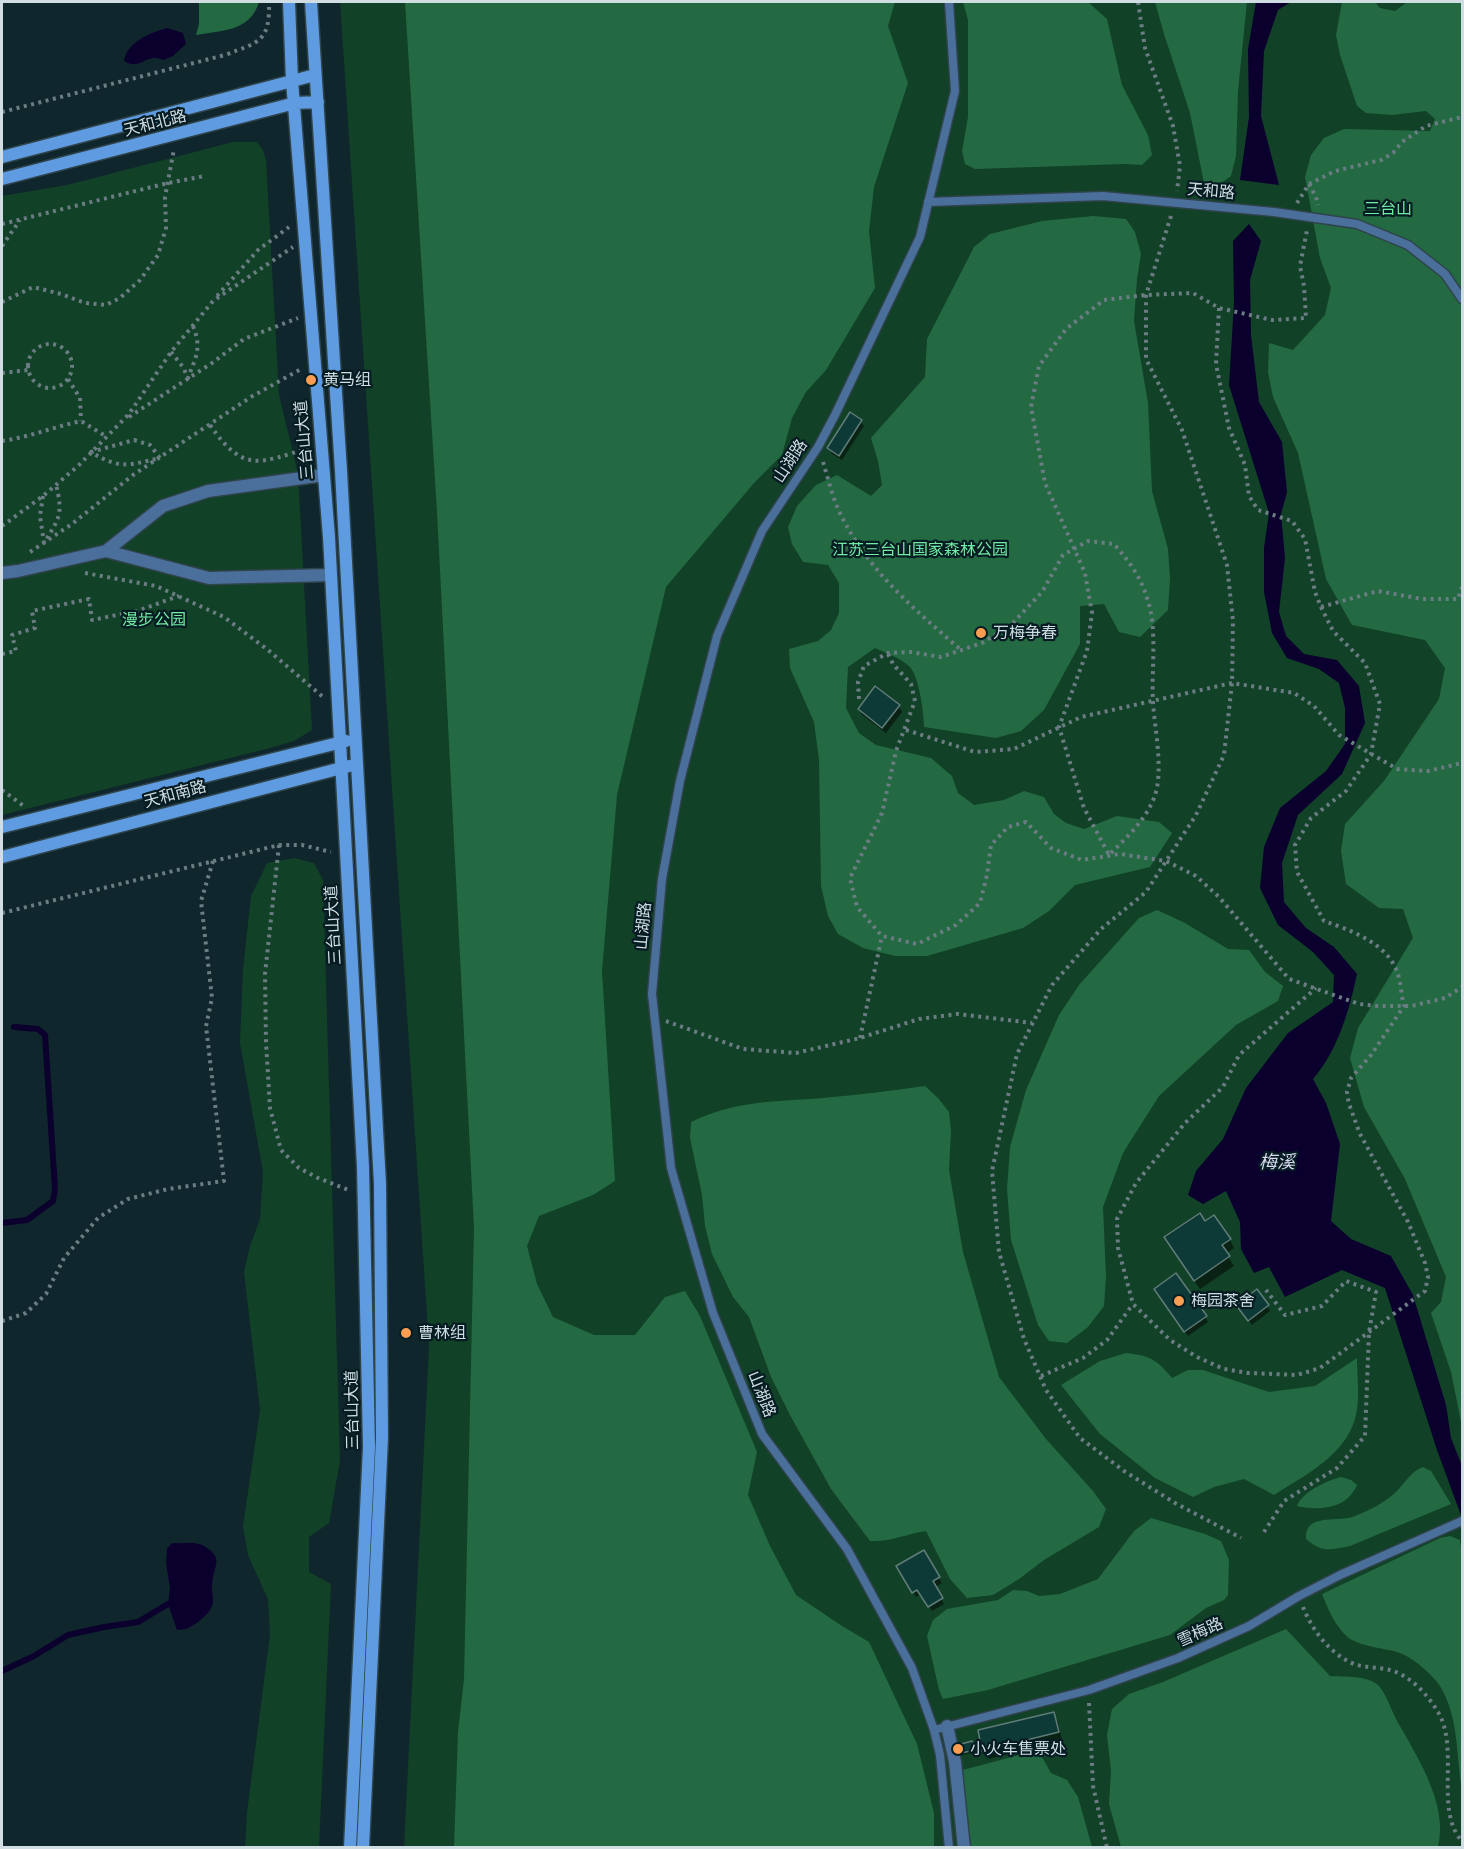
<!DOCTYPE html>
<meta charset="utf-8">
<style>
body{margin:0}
#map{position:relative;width:1464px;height:1849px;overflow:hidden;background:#0f262d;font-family:Barlow,sans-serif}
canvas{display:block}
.frame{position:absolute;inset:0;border:3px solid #d0dde2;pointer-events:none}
</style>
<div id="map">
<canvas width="1464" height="1849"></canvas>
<div class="frame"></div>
</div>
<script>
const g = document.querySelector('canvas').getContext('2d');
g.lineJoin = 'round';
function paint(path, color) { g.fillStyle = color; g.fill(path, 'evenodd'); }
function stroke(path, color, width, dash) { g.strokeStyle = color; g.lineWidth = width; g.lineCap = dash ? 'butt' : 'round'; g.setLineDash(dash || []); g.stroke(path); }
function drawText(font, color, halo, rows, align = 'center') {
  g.font = font + ' Barlow,"Noto Sans SC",sans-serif'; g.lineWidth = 4.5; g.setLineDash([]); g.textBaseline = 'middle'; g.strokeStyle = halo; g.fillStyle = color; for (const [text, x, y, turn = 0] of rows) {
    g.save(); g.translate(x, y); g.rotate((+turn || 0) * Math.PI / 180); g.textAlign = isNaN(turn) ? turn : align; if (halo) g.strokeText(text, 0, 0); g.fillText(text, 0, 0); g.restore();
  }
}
paint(new Path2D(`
 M340,2H1462V1847H404L429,1346Z
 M233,142H257L263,150L266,160L279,395L298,473L312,730L294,741L270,748L2,815V196L67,185Z
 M294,858L314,863L323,880L340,1461L329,1523L309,1537V1572L331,1584L319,1847L245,1848L247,1812L270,1635L268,1599L248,1555L243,1526L260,1410L244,1272L250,1246L260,1219L263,1172L240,1043L243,969L251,896L267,863Z`), '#114127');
paint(new Path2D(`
 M199,2H259C250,32 222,30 196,35L199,24Z
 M405,2H895L888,26L908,83L874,187L869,231L875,288L826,370L806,392L792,418L782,455L754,483L666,587L617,795L602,971L615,1181L593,1195L539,1216L527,1246L537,1284L553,1317L594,1335H635L665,1297L685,1291L700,1316L757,1452L748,1495L770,1546L796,1595L842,1626L869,1642L917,1744L934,1813V1847H454L458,1732L464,1679L474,1228L437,512Z
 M963,2H1088L1107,19L1122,85L1148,135L1152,155L1142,165L1124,164L975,169L965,164L962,151L968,117V20Z
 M1155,2H1247L1238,91L1236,156L1231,176L1220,184L1204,183L1190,113L1164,34Z
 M1342,2H1375L1380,8L1395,11L1407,2H1462V1427L1451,1372L1431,1313L1441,1302L1446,1277L1405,1179L1364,1107L1350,1058L1358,1028L1413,938L1403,909L1379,908L1346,884L1341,851L1345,824L1384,781L1439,699L1445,668L1425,640L1352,625L1326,579L1298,453L1273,397L1268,372L1269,343L1293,350L1325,315L1331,288L1320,258L1305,177L1311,155L1324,138L1344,129L1430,131L1435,119L1426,111L1392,115L1366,113L1357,106L1340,55L1336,35Z
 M1093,216L1126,219L1135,232L1141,254L1137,279L1134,321L1148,403L1152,491L1168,549L1170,578L1168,610L1140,637L1119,632L1104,604L1080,606V644L1044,710L1021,731L996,738L924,727C924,714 919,675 909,666C900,658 886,653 875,648L848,667L846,708L859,733L876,745L931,758L952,776L958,793L974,805L1004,800L1024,791L1044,797L1054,814L1066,823L1084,829L1117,816L1159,822L1172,833L1150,867L1075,885L1049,911L1023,928L927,956H895L863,948L838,934L828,916L821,886L819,760L814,722L790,668L789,649L818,641L831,630L839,613V583L828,565L803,562L792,544L788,527L797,506L816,485L837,475L871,496L882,485L878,461L871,438L925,377L927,339L974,247L990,234L1042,221Z
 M1157,910L1185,923L1228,949L1249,950L1265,972L1283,986L1278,1001L1236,1025L1159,1096L1123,1153L1103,1207L1106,1276L1104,1306L1088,1327L1067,1343L1049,1341L1038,1325L1011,1240L1007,1189L1010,1147L1026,1090L1059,1015L1079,985L1139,918Z
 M925,1086L938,1098L949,1112L951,1131L949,1170L963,1252L999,1377L1046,1439L1093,1491L1106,1509L1099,1527L1044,1560L1019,1579L993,1595L967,1598L950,1579L926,1531C906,1534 891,1542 870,1541L831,1489L790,1415L771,1377L749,1317L733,1297L712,1254L705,1226L702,1195L690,1138L691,1122C737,1100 774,1102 823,1098C857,1095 891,1091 925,1086Z
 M1126,1353C1151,1356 1156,1359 1172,1378L1188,1370H1203L1269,1392L1315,1386L1357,1358C1357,1376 1360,1398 1356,1415C1347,1455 1305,1475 1274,1495L1244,1479L1214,1487L1193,1497L1155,1478L1100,1434L1061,1385L1100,1361Z
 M1423,1467L1431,1471L1451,1504L1350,1546C1329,1550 1323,1553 1306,1539C1304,1512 1340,1523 1355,1516C1370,1510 1384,1503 1396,1492C1406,1482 1410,1472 1423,1467Z
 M1341,1477L1351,1480L1357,1485C1347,1509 1319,1511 1297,1506C1302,1492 1326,1481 1341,1477Z
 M1151,1518L1205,1534L1221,1541L1229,1560L1228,1595L1224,1600L1206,1608L1170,1635L988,1690L943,1699L939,1690L927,1636L933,1620L947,1609L998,1600L1013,1590L1027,1591L1039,1596L1060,1594L1098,1579L1134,1531Z
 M1450,1536L1460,1540L1462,1557V1790C1456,1755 1459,1717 1440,1686C1432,1674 1411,1656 1397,1652C1383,1648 1365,1647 1352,1640C1337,1631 1328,1609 1322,1594L1440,1538Z
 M1286,1629L1330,1676C1344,1677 1368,1675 1379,1686C1386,1694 1391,1709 1396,1719C1416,1755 1449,1804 1438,1847H1121L1109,1804L1111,1771L1107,1735L1112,1709L1129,1694L1163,1682Z
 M1038,1750L1051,1773L1067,1780L1078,1797L1092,1847H962L959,1771Z`), '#236a42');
paint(new Path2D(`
 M1256,2H1291L1278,10L1264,51L1261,116L1279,185L1240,180L1249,117L1248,49Z
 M167,28L183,33L186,44L173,56L163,60C161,59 155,57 153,58C142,60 136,69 124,61C127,42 150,33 167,28Z
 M1249,224L1261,241L1250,280L1251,335L1259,402L1282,442L1287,492L1281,514L1285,558L1279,612L1286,636L1304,654L1337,660L1359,686L1365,723L1342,774L1298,815L1282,863L1284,902L1306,928L1334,947L1357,974C1349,1011 1338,1050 1313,1079L1326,1103L1340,1144L1331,1221L1351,1239L1391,1256L1413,1295L1446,1405L1451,1438L1462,1466V1518L1437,1450L1385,1288L1342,1270L1285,1297L1269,1267L1254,1273L1241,1249L1240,1222L1226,1191L1203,1204L1188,1195L1196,1171L1223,1139L1246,1088L1288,1033L1333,1002L1334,975L1313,952L1278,925L1260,888L1264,847L1280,808L1326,771L1345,744V708L1339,683L1319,669L1287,658L1272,633L1264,592V548L1269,513L1229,385L1234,303L1233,241Z
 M172,1543C181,1544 196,1541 204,1546C221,1557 217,1561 213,1577C208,1600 223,1602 198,1622C190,1627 187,1630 177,1630L168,1604L170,1588L166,1563L167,1549Z`), '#0b002d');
paint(new Path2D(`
 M860,421L864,426L842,460L832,454L829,448Z
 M876,688L899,706L902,712L886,733L862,715L859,709Z
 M1204,1223L1230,1240L1234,1248L1226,1254L1234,1266L1200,1289L1171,1246Z
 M1159,1295L1205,1317L1208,1322L1188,1336Z
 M1267,1306L1270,1311L1252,1325L1241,1310Z
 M923,1552L942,1583L935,1587L944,1604L932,1611L921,1594L916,1597L898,1566Z
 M1053,1714L1058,1722L1062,1741L989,1759L984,1750Z
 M973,1745L975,1752L959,1756L958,1754Z`), '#0007');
stroke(new Path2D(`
 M2,1223L27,1220L53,1201L55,1189L45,1035L38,1029L14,1027
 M2,1671L34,1656L68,1635L104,1627L138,1622L168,1604`), '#0b002d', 6);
const building = new Path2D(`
 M850,412L862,420L839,456L827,448Z
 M875,686L900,705L882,728L858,709Z
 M1200,1213L1205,1221L1214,1215L1231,1239L1222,1245L1230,1256L1194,1281L1164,1237Z
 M1176,1273L1207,1316L1184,1332L1154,1289Z
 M1257,1289L1269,1305L1248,1321L1236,1305Z
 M924,1550L940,1577L933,1581L943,1598L928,1607L917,1590L912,1593L896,1566Z
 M1054,1712L1059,1732L982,1751L978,1730Z
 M972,1741L975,1750L957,1754L954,1746Z`);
paint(building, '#0d3a36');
stroke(building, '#607c79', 1.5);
const lane = new Path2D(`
 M949,2L955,91L920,237L835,415L818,447L762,531L717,636L680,781L662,879L652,994L671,1168L713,1313L762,1434L847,1549L912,1668L934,1730L940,1755L949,1848
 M928,202L1103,196L1274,212L1357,224L1408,245L1445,274L1462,299
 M934,1730L1089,1690L1178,1658L1249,1626L1299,1596L1340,1575L1462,1521`);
const street = new Path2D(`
 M106,551L209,578L330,575
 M2,573L18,571L106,551L163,506L208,491L324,475
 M947,1726L955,1762L964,1848`);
const secondary = new Path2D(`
 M289,2L292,81L329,537L363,1167L369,1447L350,1848
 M311,2L341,471L380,1184L382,1438L363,1848
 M2,157L315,75
 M2,179L295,103L318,102
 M2,827L346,741
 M2,857L349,766`);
stroke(lane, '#2e434a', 11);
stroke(street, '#2e434a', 15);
stroke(secondary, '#2e434a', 15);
stroke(new Path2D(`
 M1138,2L1145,48L1173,126L1180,166L1177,191
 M2,112L225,55C259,42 270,42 269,2
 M1309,184L1316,197L1318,205
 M1297,203L1309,184L1335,171L1381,160L1393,153L1402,142L1426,126L1462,117
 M1171,216L1146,295V359L1182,430L1227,565L1233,621L1232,683L1224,755L1196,815L1146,892L1101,929L1052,985L1017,1054L992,1171L999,1252L1024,1339L1046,1390L1080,1438L1124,1471L1175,1503L1241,1538
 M2,224L168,183L205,176
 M2,246L20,220
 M217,296L258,250L289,227
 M2,302L33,287L61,294L85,303L106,305L120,298L140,280L158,255L166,228L165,197L174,149
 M1219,308L1216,364L1229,428L1245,465L1249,496L1258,510L1292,521L1305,539L1315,592L1321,607L1333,631L1365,663L1380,704L1371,754L1346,791L1311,818L1295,845L1297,872L1324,921C1350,930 1384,942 1396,969C1401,980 1401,995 1404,1006L1371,1055L1351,1078L1347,1092L1349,1104L1360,1134L1408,1222L1425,1263L1428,1277L1425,1291L1320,1368L1297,1375L1248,1373L1224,1369L1197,1357L1170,1340L1133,1304L1118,1248L1117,1219L1136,1183L1185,1123L1223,1087L1239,1055L1316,988
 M28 366a22 22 0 1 1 44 0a22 22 0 1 1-44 0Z
 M171,352L183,367L188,378C196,356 202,349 193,326
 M2,373L28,370
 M68,379L80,398L81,421
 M129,417L212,363L244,339L298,318
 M210,425C244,474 259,463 309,448
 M134,440L150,445L160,458C129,465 120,470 91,452Z
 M2,441C29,437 54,427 81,421L107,437
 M823,462C828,478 832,496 839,511C866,569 914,609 961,650
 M43,496L40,516L44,543C60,517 63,515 56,484
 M2,526L43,496L79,465L129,414L171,352L213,301L293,247
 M30,552L72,524L133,475L251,397L301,369
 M85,573L156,586L224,617L268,650L323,697
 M1321,607L1378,591L1422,599H1458L1462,587
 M2,654L16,651L12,635L35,628L32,611L89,599L92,620L137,611L179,596
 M888,654L893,664L911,684L915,701L896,751L882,813L850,878L857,907L882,936L917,944L956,925L980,903L987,875L991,845L1008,827L1026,822L1051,848L1082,860L1120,854L1166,861L1196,876L1219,897L1289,979L1359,1004L1378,1006H1411L1445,998L1462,987
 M859,699L858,682L864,666L888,653L911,652L941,657L982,643L1011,625L1042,592L1063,555L1088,541L1114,544C1128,560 1141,577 1147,598C1158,629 1151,670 1153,703C1155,730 1164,773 1154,798C1145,821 1126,838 1109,855L1084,808L1059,727L1087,651L1092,613L1085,573L1045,483L1031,407L1039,366L1066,329L1104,300L1146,295L1193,293L1219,308L1272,320L1306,318L1304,286L1300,266L1307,230
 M906,730L975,752L1014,749L1081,717L1232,683L1294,693L1314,706L1339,735L1397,769L1428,771L1462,763
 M2,790L25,807
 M279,845L265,974L266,1042L270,1108L281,1150L299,1168L318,1178L351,1191
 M2,913L279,845H302L331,852
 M666,1021L743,1049L796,1053L860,1038L919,1019L958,1014L1032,1023
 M860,1038L882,936
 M2,1321L26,1313L46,1294L64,1258L98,1218L128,1199L168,1189L224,1181L206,1026L212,998L201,901L213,861
 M1041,1376L1083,1358L1107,1340L1133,1304
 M1264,1532L1284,1501L1337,1468L1365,1436L1369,1332L1376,1292L1346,1281L1322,1306L1285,1315L1266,1290
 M1303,1607C1312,1630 1330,1654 1354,1664C1365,1668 1379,1667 1390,1670C1411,1676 1427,1694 1438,1712C1460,1748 1434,1811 1462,1841
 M1089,1703L1093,1786L1107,1848`), '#6b7d83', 4, [3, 4.5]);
stroke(lane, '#4b6f9b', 8);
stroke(street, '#4b6f9b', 12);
stroke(secondary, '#5f9be1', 12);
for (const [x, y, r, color] of [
 [311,380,6,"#fc9e52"],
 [981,633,6,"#fc9e52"],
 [1179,1301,6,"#fc9e52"],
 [406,1333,6,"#fc9e52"],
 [958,1749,6,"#fc9e52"]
]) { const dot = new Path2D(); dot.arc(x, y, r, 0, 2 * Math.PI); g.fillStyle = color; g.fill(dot); stroke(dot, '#051c23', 2); }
drawText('16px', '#d0dde2', '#051c23', [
 ["天和北路",155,123,-14],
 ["天和路",1211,191,5],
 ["三台山大道",304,440,-95],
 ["山湖路",790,461,-57],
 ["天和南路",175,794,-15],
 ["三台山大道",333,925,-93],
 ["山湖路",643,926,-85],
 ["山湖路",762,1394,68],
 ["三台山大道",352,1410,-91],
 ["雪梅路",1200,1632,-24]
]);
drawText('16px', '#72eba3', '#051c23', [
 ["三台山",1388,209],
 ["江苏三台山国家森林公园",920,550],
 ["漫步公园",154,620]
]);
drawText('16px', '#d0dde2', '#051c23', [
 ["黄马组",323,380],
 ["万梅争春",993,633],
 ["梅园茶舍",1191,1301],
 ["曹林组",418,1333],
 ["小火车售票处",970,1749]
], 'left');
drawText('italic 18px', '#d9d9ef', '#051c23', [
 ["梅溪",1277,1162]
]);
</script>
